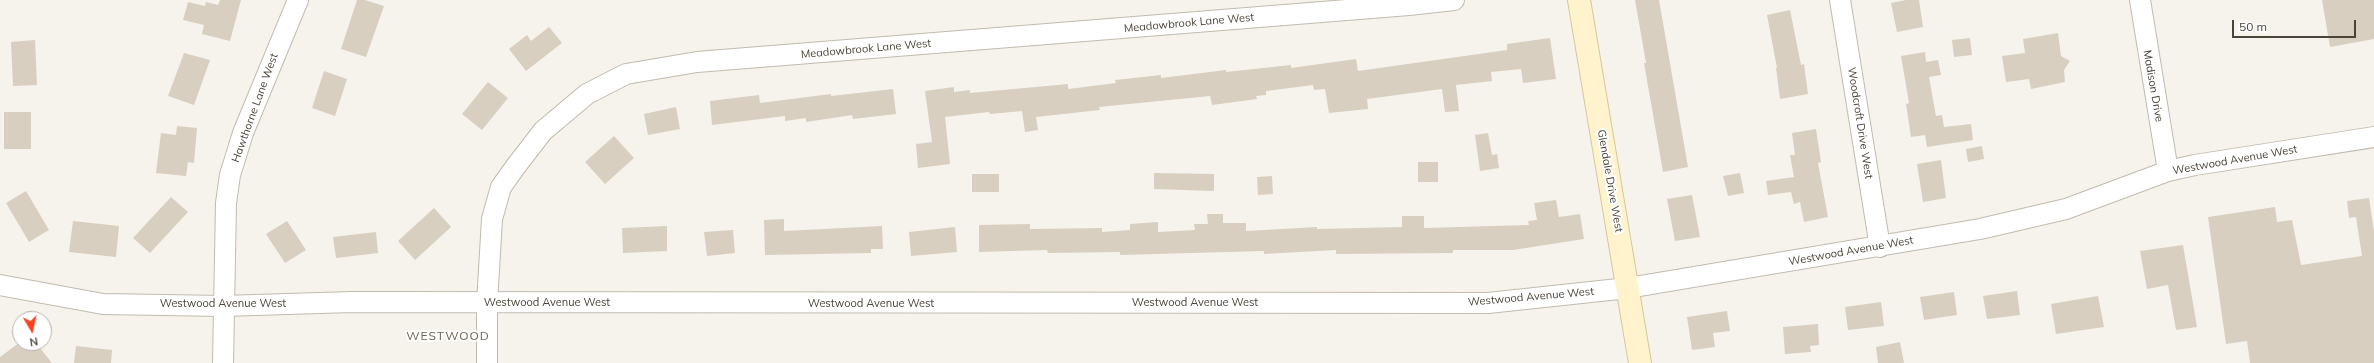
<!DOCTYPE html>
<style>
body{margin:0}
#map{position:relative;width:2374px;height:363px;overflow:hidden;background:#f6f3ec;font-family:Mulish,sans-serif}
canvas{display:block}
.north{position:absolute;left:12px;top:311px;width:40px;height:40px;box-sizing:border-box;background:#fff;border:1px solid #b7b4b0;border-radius:50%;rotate:171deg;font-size:11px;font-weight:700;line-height:16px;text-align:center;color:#4b4439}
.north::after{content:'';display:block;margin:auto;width:14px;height:18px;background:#fc3f1d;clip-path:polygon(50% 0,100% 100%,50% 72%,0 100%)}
.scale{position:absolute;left:2232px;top:20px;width:124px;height:18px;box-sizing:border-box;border:2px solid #4b4439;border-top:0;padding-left:5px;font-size:12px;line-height:14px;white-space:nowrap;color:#4b4439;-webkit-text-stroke:3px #fff;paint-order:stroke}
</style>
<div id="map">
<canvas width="2374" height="363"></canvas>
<div class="north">N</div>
<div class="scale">50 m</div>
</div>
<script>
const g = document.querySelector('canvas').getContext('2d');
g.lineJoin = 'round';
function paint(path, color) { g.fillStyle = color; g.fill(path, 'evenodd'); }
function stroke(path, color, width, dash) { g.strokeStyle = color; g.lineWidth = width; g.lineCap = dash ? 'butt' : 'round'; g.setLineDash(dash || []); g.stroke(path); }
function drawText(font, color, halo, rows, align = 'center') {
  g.font = font + ' Mulish,sans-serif'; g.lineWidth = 4; g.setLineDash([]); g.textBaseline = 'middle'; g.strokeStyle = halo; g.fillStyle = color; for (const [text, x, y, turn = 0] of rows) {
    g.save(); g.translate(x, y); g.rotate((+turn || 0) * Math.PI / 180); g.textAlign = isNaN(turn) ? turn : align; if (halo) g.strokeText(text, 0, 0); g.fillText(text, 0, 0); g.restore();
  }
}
paint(new Path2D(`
 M220,0H241L230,41L202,34L204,25L183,20L188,2L205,6L206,2L218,5Z
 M357,0H365L384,6L366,57L341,49Z
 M1635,0H1659L1688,167L1663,172L1644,63H1646Z
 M1906,0H1919L1923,27L1897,32L1891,3Z
 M2322,0H2374V39L2330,47Z
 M1790,10L1801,65L1804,64L1808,94L1780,99L1776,68H1777L1767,15Z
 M549,27L562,43L526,71L509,49L527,35L531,41Z
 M2058,33L2061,56L2070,61L2064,70L2065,82L2031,89L2029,79L2006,82L2002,56L2025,53L2023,39Z
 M1550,38L1556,79L1523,83L1521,69L1491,72L1492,81L1456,85L1459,111L1445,112L1442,89L1367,99L1368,109L1329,113L1325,89L1314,90L1313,85L1266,91V95L1256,96L1257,99L1212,105L1210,96L1099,107L1100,110L1036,117L1038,130L1025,132L1022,111L990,114L989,112L945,117L950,164L918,168L916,144L932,142L925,91L954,87V92L970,90V93L1068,84V89L1116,83L1115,80L1161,75V78L1226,70V72L1291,65V68L1356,59L1358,71L1507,50V44Z
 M1970,38L1972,55L1954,57L1952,40Z
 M35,40L37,85L13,86L11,42Z
 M1925,52L1926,62L1938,60L1941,75L1929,77L1936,116L1942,115L1944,127L1971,124L1973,140L1927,147L1925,135L1911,137L1906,104L1909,103L1901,56Z
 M184,53L210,60L194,105L168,96Z
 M324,71L347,79L335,116L312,108Z
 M488,82L508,98L482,130L462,114Z
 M893,89L896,114L853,119L852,115L806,122V118L785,121V116L712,125L710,101L759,95L760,103L831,94V96Z
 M676,107L680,129L648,135L644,114Z
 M4,112H31V149H4Z
 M177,126L197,128L194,163L188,162L186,176L156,173L161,133L176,135Z
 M1816,129L1821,162L1818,163L1828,217L1804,222L1800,202L1794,204L1791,192L1768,195L1766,181L1794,177L1790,155H1795L1792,133Z
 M1488,133L1492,155L1497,154L1499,168L1480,171L1475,135Z
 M614,136L634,158L605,184L585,162Z
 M1982,146L1984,159L1968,162L1966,149Z
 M1941,160L1946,198L1923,202L1917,164Z
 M1418,162H1438V182H1418Z
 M1154,173L1214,174V191L1154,189Z
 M1740,173L1744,193L1728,196L1723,176Z
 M972,174H999V192H972Z
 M1272,176L1273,194L1258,195L1257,177Z
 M26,191L49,230L29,242L6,203Z
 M1692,195L1700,237L1675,241L1667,199Z
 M171,197L188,212L150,253L133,238Z
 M2369,198L2374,232V363H2250L2247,341L2226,344L2208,217L2275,207L2277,222L2292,220L2301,265L2362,256L2356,217L2349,218L2347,201Z
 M1556,200L1559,217L1580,214L1584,239L1513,250H1453V253L1336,254V250L1264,254V251L1120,255V252L1048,253L1047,250L979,252V225L1030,224V229L1102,228V232L1130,230V224L1158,222V232L1195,230L1194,224H1208L1207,214H1223V223H1246V231L1317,227V229L1402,227V216H1424V228L1529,225L1528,221L1537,220L1534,203Z
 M434,208L451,227L415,260L398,241Z
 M784,219V231L882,226L883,249H871V253L765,255L764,220Z
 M73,221L119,226L116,257L69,252Z
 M287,221L306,250L285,263L266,234Z
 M667,226V251L623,253L622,228Z
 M955,227L957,252L911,256L909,232Z
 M733,230L735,253L707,256L704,232Z
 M376,232L378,253L336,258L333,237Z
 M2183,245L2197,327L2176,330L2168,285L2147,289L2140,251Z
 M2017,291L2020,315L1987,319L1983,296Z
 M1954,292L1957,315L1924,320L1920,297Z
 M2098,296L2104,327L2056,334L2051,304Z
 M1881,302L1884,326L1848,330L1845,307Z
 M1727,311L1730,331L1713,333L1715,347L1692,350L1687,317Z
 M1818,324L1819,345L1810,346L1811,352L1785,354L1783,327Z
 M1900,342L1904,363H1878L1876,347Z
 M19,343H36L52,363H0V357Z
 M76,346L112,350L111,363H74Z`), '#d8cfc1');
const street = new Path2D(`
 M1840,0L1880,247
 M2140,0L2168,171
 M0,285L103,304L223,306L352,302L1488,303L1628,288L1980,229L2066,209L2168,171L2195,165L2374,137
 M223,363L226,203L230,175L243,133L298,0
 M487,363V303L492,219L501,187L516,166L543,131L587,94L626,74L697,62L1409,5L1454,0`);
const secondary = new Path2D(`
 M1579,0L1640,363`);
stroke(street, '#c2bbae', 22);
stroke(secondary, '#d6c79b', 24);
stroke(street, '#fff', 20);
stroke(secondary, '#fff3cd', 22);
drawText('11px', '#4b4439', '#fff', [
 ["Meadowbrook Lane West",1189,23,-5],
 ["Meadowbrook Lane West",866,49,-5],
 ["Madison Drive",2153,86,80],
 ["Hawthorne Lane West",255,108,-70],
 ["Woodcroft Drive West",1860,123,81],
 ["Westwood Avenue West",2235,160,-10],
 ["Glendale Drive West",1610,181,80],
 ["Westwood Avenue West",1851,251,-10],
 ["Westwood Avenue West",1531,297,-5],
 ["Westwood Avenue West",547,303],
 ["Westwood Avenue West",1195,303],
 ["Westwood Avenue West",223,304],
 ["Westwood Avenue West",871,304]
]);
g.letterSpacing = '1px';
drawText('12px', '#6e6250', '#fff', [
 ["WESTWOOD",448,336]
]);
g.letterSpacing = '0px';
</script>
